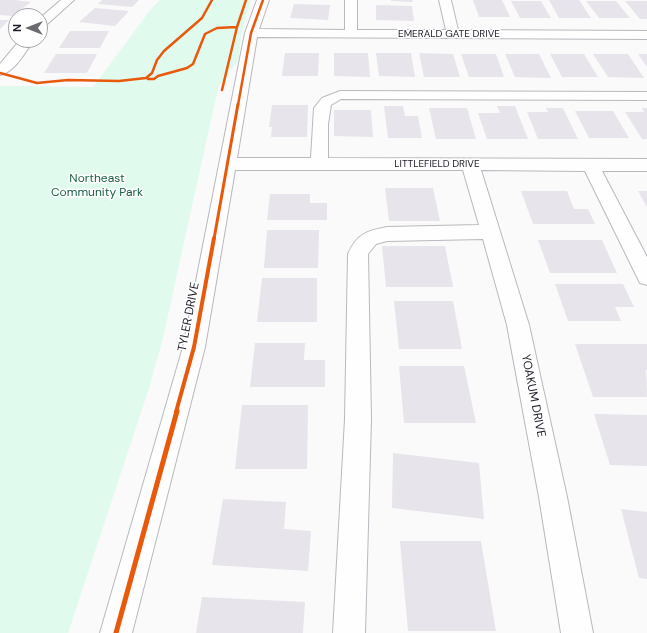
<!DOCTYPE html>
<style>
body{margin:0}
#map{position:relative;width:647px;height:633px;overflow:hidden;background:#fafafa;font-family:"DM Sans",sans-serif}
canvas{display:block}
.north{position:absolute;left:8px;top:8px;width:40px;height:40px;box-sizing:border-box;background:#fff;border:1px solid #a6a4a9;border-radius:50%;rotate:270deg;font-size:11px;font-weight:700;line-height:16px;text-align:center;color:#201b27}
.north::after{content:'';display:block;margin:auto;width:14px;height:18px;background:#6c6971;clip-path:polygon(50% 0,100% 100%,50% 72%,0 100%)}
</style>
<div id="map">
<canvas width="647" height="633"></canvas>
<div class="north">N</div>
</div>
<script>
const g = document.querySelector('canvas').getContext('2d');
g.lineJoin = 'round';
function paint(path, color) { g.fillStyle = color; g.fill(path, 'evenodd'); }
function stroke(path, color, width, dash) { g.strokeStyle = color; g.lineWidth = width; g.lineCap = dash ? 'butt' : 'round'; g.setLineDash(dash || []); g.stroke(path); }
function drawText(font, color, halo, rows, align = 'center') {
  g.font = font + ' "DM Sans",sans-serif'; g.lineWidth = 3; g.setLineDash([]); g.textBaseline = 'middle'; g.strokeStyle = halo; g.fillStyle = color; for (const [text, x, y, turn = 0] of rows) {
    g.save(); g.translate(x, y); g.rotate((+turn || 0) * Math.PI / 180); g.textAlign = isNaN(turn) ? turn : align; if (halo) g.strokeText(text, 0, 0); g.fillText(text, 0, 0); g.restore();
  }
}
paint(new Path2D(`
 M160,0H251L242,32L238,61L218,88L163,338L149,388L68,633H0V86L93,87L151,9Z`), '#e0faed');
paint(new Path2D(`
 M0,0H15L31,2L12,16L0,15Z
 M102,0H139L132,7L98,4Z
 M391,0H413L412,2L391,1Z
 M473,0H502L510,17H479Z
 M549,0H579L591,18H559Z
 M511,1H541L551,18H520Z
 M586,1H616L630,18H599Z
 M625,1H647V19H640Z
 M294,4L330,5L328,20L290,18Z
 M376,5L412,6L414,21L376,20Z
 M95,8L129,11L115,26L79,22Z
 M0,20H9L0,29Z
 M70,31H109L100,48H59Z
 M285,53H319L318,76H282Z
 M334,53H368L370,77L334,76Z
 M376,53H411L415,77L379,76Z
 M419,53L453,54L460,77H424Z
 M56,54H97L87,73H44Z
 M461,54H496L504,77H469Z
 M505,54H539L551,78L515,77Z
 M550,54H584L598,77H562Z
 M593,54H628L644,78L608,77Z
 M638,54H647V67Z
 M272,105H308L307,137H271L272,127H269Z
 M384,106H403L405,116H418L422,138H388Z
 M497,106H515L528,139H487L478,113H500Z
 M429,108H467L476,139H436Z
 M546,108H563L578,139H538L527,112H548Z
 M642,108H647V139H642L625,112H644Z
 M334,110H371L373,137L334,136Z
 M575,111H613L629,138H589Z
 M385,188H433L440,221H389Z
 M521,191H567L574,209H588L595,224H533Z
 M638,191H647V207Z
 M270,194H310V203H327V220H267Z
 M267,230H319L318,268H264Z
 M538,240H602L617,273H550Z
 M382,246H445L453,287H386Z
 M262,278H317V322H257Z
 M555,284H623L634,307H615L621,321H568Z
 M394,301H453L462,349H399Z
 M255,343H305L304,360H325V387H250Z
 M575,344H647V370H646L647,397H593Z
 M399,366H464L476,423H404Z
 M242,405H308L307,469H235Z
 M594,414L647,415V466L610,465Z
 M393,453L479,463L484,519L392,508Z
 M223,499L286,502L284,529L311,531L308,571L212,565Z
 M621,509L647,512V579L639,578Z
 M400,541H481L496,631H408Z
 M202,597L305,602L303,633H196Z`), '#e7e4eb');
const minor = new Path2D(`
 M61,0H74L44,27L40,28V18Z
 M257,0H269L259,29L345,30V0H357V30H446L439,0H451L458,30L647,31V39L257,37L237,158H311L314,108L322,98L340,91L647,92V100L341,99L331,105L328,124V158L647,159V171H602L647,257V285L640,283L585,171L481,170L529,325L567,497L593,633H561L539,497L507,325L483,239L387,241L376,244L368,254L371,419L365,633H333L345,419L348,254C357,234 366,231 387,227L479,225L463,170H235L205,347L132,633H100L183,347L245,33Z
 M20,40H34C25,52 15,72 0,75V64Z`);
stroke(minor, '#bab7be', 2);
paint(minor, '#fefefe');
stroke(new Path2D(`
 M0,73L37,83L68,80L119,81L146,78L152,73L157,60L164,51L202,18L212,0
 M148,79H154L158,76L187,68L193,64L205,34L217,28L237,27
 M222,90L237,27L246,0
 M238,105L251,33L263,0`), '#e8590c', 2.5);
stroke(new Path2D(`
 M214,239L238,104`), '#e8590c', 3);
stroke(new Path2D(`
 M176,412L194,347L214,238`), '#e8590c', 4);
stroke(new Path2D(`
 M116,633L177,411`), '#e8590c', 5);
drawText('10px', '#201b27', '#fff', [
 ["EMERALD GATE DRIVE",449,34],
 ["LITTLEFIELD DRIVE",437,164]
]);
drawText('12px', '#175e43', '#fff', [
 ["Northeast",97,179],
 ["Community Park",97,193]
]);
drawText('12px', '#201b27', '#fff', [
 ["TYLER DRIVE",189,317,-79],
 ["YOAKUM DRIVE",533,396,79]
]);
</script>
